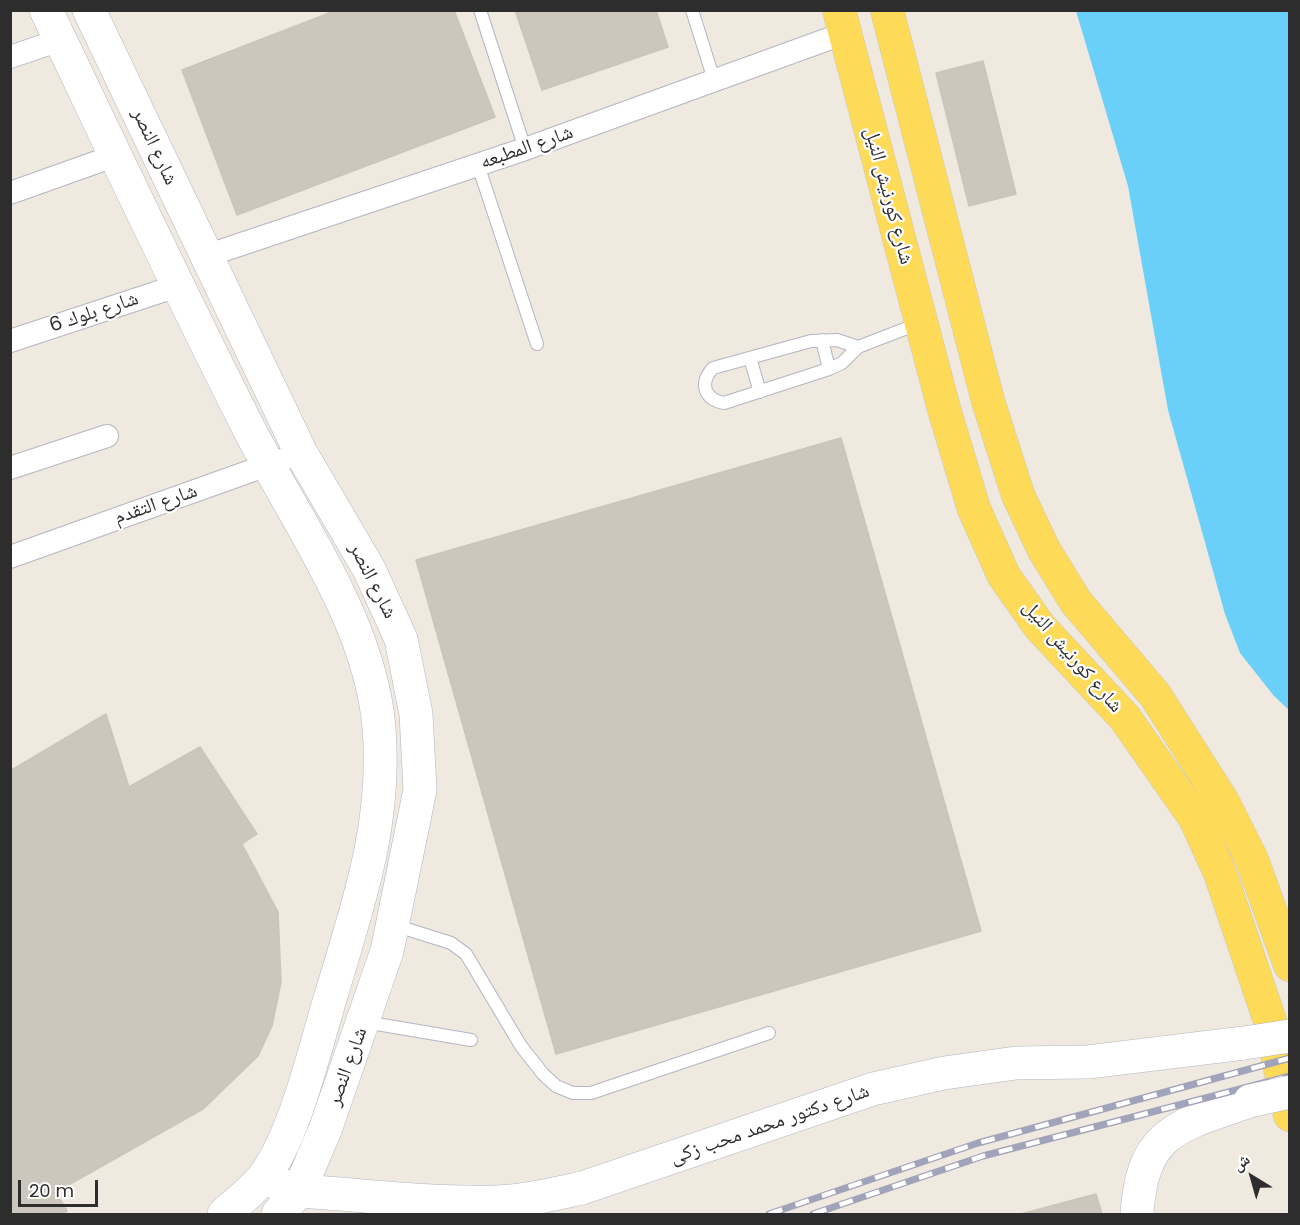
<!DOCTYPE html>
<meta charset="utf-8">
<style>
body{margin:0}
#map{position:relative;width:1300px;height:1225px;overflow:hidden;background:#efe9df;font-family:Poppins,"Noto Naskh Arabic",sans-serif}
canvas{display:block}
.frame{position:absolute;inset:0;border:12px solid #2d2d2d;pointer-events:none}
.north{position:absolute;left:1222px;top:1147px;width:60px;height:60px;-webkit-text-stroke:4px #fff;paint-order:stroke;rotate:323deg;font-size:16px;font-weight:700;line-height:24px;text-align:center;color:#2d2d2d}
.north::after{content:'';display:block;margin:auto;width:21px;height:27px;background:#2d2d2d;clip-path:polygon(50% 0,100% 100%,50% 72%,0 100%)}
.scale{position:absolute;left:18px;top:1180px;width:80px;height:27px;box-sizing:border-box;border:3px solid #2d2d2d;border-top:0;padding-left:8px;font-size:18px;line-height:21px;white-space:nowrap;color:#2d2d2d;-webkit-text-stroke:4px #fff;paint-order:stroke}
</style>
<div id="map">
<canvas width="1300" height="1225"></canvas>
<div class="frame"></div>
<div class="north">ش</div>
<div class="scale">20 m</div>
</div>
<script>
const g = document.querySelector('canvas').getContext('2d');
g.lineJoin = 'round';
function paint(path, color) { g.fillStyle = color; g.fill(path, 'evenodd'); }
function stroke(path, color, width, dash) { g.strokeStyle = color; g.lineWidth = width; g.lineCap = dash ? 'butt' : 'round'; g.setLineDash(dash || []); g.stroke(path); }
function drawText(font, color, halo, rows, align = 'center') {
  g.font = font + ' Poppins,"Noto Naskh Arabic",sans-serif'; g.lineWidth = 4.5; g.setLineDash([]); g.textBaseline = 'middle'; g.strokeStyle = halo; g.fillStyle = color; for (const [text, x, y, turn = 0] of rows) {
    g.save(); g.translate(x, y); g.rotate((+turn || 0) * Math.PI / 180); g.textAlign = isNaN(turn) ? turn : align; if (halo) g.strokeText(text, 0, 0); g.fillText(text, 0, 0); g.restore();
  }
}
paint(new Path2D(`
 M1076,11H1289V710L1274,696L1240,653L1225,614L1168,410L1128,186Z`), '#6ad0f9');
const building = new Path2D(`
 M337,10H454L495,117L237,215L182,70Z
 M515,10H656L668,47L542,90Z
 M983,61L1016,194L969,206L936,73Z
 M841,438L981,931L556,1054L416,560Z
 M106,714L129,787L200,747L257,834L242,844L278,912L281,982L272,1026L258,1056L203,1109L56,1192L67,1211L61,1214H10V771Z
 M1096,1194L1102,1214H1021Z`);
paint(building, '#cbc7bd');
stroke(building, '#cbc5b8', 1.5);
const lane = new Path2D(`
 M480,10L525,149
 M692,10L714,80
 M478,165L537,344
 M822,340L829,369
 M837,340L858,347L842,363L829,369L724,403C704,399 699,383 713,368L811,341Z
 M858,347L920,323
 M750,358L760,392
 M394,925L451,943L466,954L521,1046L543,1074L556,1086L573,1093H591L769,1033
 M365,1022L471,1040`);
const street = new Path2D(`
 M10,57L60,40
 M10,193L114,156
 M206,256L525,149L845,33
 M10,341L177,286
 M10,468L107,436
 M10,557L301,453`);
const secondary = new Path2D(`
 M46,10C113,150 178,289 248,427C296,522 370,620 379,728C387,826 357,907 330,999C314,1051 295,1136 263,1178C252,1191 237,1203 224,1214
 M89,10L301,453L369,569L401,639L416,714L420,790L387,951L325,1130L299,1191L278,1214
 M278,1184L299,1191C364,1195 431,1204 496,1202C525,1201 554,1194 582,1188L873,1089L944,1073L1016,1063L1088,1062L1244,1043
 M1137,1214C1142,1130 1180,1125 1250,1101`);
const primary = new Path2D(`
 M839,10L944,409L974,509L1004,576L1040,627L1125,718L1195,818L1220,873L1270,1021L1290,1115
 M887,10L988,401L1018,495L1044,550L1076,602L1155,695L1223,802L1252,860L1290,965`);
stroke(lane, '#b3b5c2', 14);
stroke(street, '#b3b5c2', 24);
stroke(secondary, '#b3b5c2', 34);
stroke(primary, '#c8c8c8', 34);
stroke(lane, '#fff', 12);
stroke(street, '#fff', 22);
stroke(secondary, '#fff', 33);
stroke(primary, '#fdda57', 33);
const rail = new Path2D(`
 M769,1214L978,1143L1290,1058
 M813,1214L983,1156L1290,1076`);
stroke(rail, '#a0a3b9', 7);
stroke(rail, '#fff', 4.5, [14]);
const secondaryBridge = new Path2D(`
 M1244,1043L1290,1036
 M1250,1101L1290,1092`);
stroke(secondaryBridge, '#b3b5c2', 34, []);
stroke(secondaryBridge, '#fff', 33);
drawText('20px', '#2d2d2d', '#fff', [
 ["شارع النصر",154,147,65],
 ["شارع المطبعه",527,148,-19],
 ["شارع كورنيش النيل",888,196,75],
 ["شارع بلوك 6",94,313,-18],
 ["شارع التقدم",156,505,-19],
 ["شارع النصر",372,581,63],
 ["شارع كورنيش النيل",1072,657,49],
 ["شارع النصر",348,1067,-70],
 ["شارع دكتور محمد محب زكى",770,1125,-19]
]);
</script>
